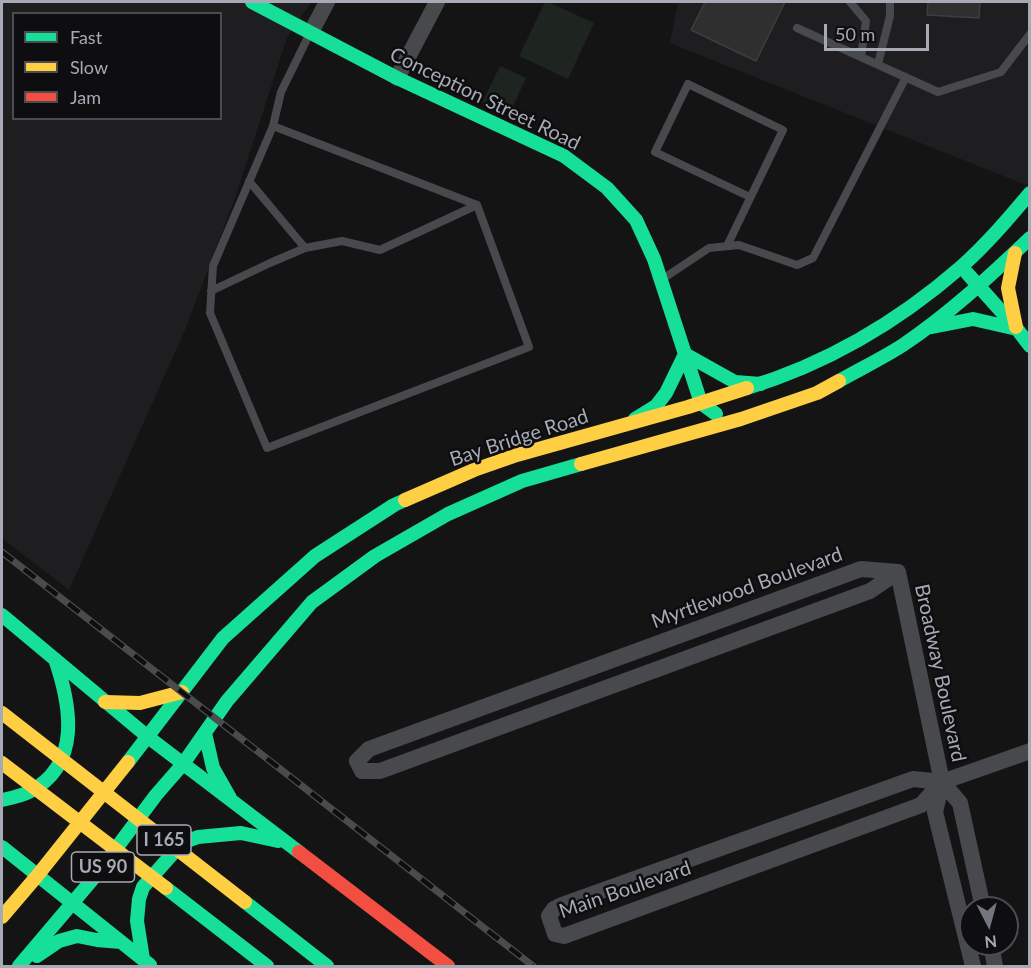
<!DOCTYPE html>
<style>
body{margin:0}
#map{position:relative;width:1031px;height:968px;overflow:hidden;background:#141414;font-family:Lato,sans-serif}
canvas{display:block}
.frame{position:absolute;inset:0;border:3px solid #a6aab4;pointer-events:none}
.legend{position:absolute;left:12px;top:12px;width:210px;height:108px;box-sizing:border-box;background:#0e0e10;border:2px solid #4b4c52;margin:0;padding:8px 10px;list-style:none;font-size:18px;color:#a6aab4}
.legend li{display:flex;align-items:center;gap:12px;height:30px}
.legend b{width:30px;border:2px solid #4b4c52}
.north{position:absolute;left:959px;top:896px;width:60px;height:60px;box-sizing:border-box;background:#0e0e10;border:2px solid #4b4c52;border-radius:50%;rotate:174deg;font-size:16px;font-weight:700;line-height:24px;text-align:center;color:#a6aab4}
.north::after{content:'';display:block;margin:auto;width:21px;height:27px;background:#73767c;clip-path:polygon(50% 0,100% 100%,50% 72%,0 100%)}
.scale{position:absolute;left:824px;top:24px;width:105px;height:27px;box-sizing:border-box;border:3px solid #a6aab4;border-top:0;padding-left:8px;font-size:18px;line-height:21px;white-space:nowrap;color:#a6aab4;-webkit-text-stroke:4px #0e0e10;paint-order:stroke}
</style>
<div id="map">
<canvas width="1031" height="968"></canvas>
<div class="frame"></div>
<ul class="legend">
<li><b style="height:8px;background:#16e098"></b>Fast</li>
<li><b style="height:8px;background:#ffcf43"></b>Slow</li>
<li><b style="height:8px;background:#f24e42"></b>Jam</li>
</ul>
<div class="north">N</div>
<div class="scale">50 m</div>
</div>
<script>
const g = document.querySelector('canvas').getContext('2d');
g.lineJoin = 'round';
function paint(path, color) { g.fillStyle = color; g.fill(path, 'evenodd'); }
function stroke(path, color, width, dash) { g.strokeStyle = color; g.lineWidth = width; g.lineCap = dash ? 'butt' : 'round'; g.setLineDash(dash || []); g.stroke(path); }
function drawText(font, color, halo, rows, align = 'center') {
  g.font = font + ' Lato,sans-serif'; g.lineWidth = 5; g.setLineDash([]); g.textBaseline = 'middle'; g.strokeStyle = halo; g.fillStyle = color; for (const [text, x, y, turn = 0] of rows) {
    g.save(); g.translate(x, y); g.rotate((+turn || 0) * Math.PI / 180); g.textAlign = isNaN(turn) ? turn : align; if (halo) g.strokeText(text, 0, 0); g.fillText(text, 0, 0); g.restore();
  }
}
paint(new Path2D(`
 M2,2H311L287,38L235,198L185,330L69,590L2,538ZM14,14H220V118H14Z
 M678,2H1029V180L1026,185L670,43Z`), '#1e1e20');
paint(new Path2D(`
 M545,2H548L594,23L568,79L519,56Z
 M500,66L526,78L509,115L482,103Z`), '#1e241f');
const building = new Path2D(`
 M705,2H785L756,61L691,30Z
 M928,2H980L979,18L927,15Z`);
paint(building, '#2f2f30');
stroke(building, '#3d3e40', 1.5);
stroke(new Path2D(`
 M850,2L866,21L861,57
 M797,28L938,92L1001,72L1030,34
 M878,64L890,16V2
 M273,126L213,266L210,313L267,448L529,347L477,205L273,126L281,92L309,35
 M249,181L305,248
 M727,246L783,130L688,84L655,152L750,197
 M664,278L709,248L739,245L797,265L813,258L906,77
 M211,291L270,263L305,248L342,241L380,250L477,205`), '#48494d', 8);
stroke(new Path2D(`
 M311,32L327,2
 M397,78L437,2
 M861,569L898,572L870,591L380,771H362L357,761L369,749Z
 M898,572L942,782L935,812L973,966
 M942,782L921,805L564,936L555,934L549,916L554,909L562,905L913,779L942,782L1030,751
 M942,782L960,803L983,908
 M991,944L995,966`), '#48494d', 16);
stroke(new Path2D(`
 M252,2L397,78L564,156L607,188L636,220L654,259L701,403L716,414
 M967,273L1017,329L1030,346
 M927,328L973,319L1017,329
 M839,381C860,369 883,358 903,345C949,314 990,276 1030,238
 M747,388C826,364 899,321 961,267C986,245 1008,219 1030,193
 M635,419L656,406L666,393L685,354L735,382L761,384
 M2,615L148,737L299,852
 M205,733L213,768L230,798
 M128,762L223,638L315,556L394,505L405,500
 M2,800C11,798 21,796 29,792C82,765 71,706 55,659
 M2,847L150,965
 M37,956L59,941L77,936L97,940L121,942
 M143,959L137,921L139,899L143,887L182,843L198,837L241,833L278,841
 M19,966L97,874L156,795L183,764L227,701L312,602L375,556L448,514L522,481L581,464`), '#16e098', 14);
stroke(new Path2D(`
 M1015,253L1008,288L1016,327
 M581,464L741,419L817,393L839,381
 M405,500L474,470L517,455L688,407L747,388
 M105,702L140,703L182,692
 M2,917L37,876L128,762`), '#ffcf43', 14);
stroke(new Path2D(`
 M299,852L448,966`), '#f24e42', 14);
const rail = new Path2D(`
 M2,552L533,966`);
stroke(rail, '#4a4b4d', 7);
stroke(rail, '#0e0e10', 4.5, [14]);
stroke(new Path2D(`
 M166,888L267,966
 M245,902L327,966`), '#16e098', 14);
stroke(new Path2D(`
 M2,713L245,902
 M2,763L166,888`), '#ffcf43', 14);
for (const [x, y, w] of [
 [164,840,54],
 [103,867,63]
]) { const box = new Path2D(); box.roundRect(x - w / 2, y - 15, w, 30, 4.5); g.fillStyle = '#0e0e10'; g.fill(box); stroke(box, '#a6aab4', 1.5); }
drawText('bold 18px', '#a6aab4', null, [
 ["I 165",164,840],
 ["US 90",103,867]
]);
drawText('20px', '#a6aab4', '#0e0e10', [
 ["Conception Street Road",485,99,26],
 ["Bay Bridge Road",519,438,-18],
 ["Myrtlewood Boulevard",747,588,-20],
 ["Broadway Boulevard",940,673,78],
 ["Main Boulevard",625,890,-19]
]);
</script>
